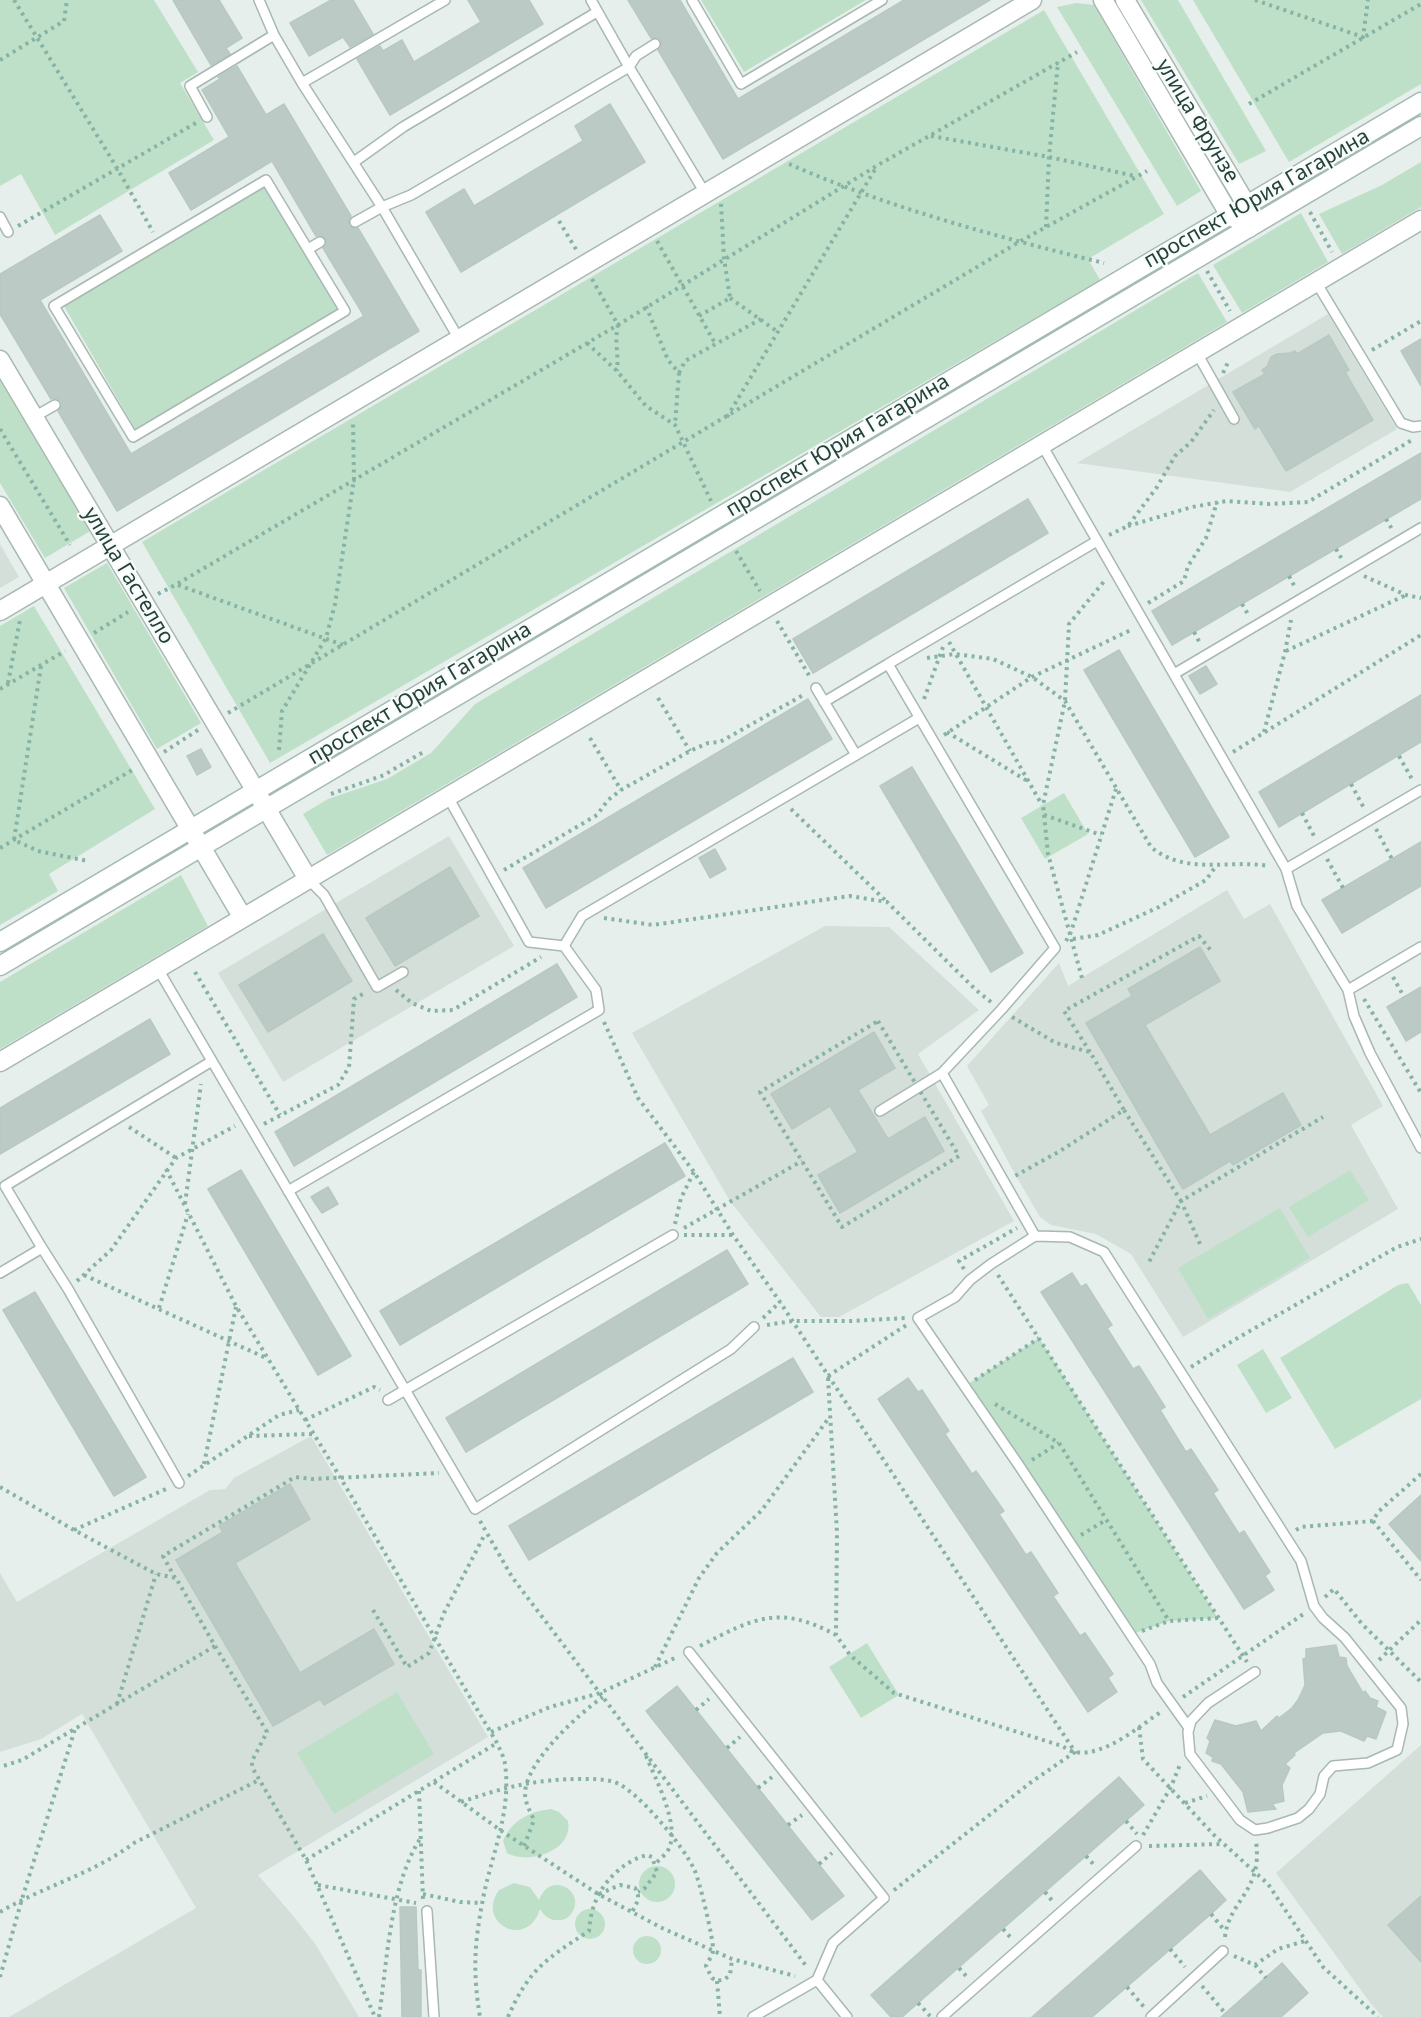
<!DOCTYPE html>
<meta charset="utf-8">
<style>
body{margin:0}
canvas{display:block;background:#e6efeb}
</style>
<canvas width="1421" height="2017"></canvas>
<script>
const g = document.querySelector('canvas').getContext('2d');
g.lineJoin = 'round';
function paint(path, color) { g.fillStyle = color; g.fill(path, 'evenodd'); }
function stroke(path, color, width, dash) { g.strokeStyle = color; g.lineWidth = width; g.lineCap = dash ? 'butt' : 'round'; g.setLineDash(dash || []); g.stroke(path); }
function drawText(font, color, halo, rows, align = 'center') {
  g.font = font + ' "Noto Sans",sans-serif'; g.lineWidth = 4.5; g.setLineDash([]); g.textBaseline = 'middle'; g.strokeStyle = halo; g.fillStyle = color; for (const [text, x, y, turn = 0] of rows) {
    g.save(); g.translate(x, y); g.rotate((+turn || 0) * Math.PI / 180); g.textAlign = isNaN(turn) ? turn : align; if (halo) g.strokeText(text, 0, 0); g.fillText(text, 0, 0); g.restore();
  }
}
paint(new Path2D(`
 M1328,314L1397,429L1290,492L1077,463Z
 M0,544L19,577L0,588Z
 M449,836L514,946L283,1082L218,973Z
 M1227,890L1244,919L1270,904L1383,1106L1351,1125L1398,1209L1183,1337L1131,1254L1096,1234L1051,1225L1040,1217L1016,1176L981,1111L989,1105L967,1066L1059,963L1068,986Z
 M825,926L889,927L979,1010L918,1054L1014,1221L839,1317H821L730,1201L632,1033Z
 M311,1436L488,1737L258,1875L295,1918L316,1945L359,2017H9L196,1908L82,1714L41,1739L0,1752V1573L17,1602L210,1490L225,1489L234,1478Z
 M1421,1745V2017H1383L1371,2004L1276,1873Z`), '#d4dfda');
paint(new Path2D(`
 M0,0H154L198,72L180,83L214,140L55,235L21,174L0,186Z
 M701,0H866L744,72Z
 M1141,0H1178L1266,151L1239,164Z
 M1193,0H1421V84L1289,162Z
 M1076,3L1094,5L1201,191L1177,206L1057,7Z
 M1044,10L1164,214L1088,259L1100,280L270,763L142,542Z
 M1421,162V207L1342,254L1319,214L1382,185Z
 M264,187L338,309L135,429L64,306Z
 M1301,213L1328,262L1242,313L1213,265Z
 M1198,273L1227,322L327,855L303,814L328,799L387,779L431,753L475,704Z
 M0,377L92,530L45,558L0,483Z
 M107,563L201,723L157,749L64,588Z
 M34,606L155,809L49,874L58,891L0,925V626Z
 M1064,793L1088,834L1045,859L1021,818Z
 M181,875L208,926L0,1049V982Z
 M1350,1170L1369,1200L1308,1237L1289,1207Z
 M1280,1208L1310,1258L1208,1319L1178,1268Z
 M1408,1283L1421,1305V1399L1335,1449L1280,1358L1398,1285Z
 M1039,1338L1218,1618L1169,1621L1130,1635L965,1386Z
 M1263,1349L1292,1398L1266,1413L1237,1365Z
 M867,1643L899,1695L861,1718L829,1667Z
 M397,1692L434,1754L334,1814L297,1753Z
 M551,1809L559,1812L568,1821C574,1851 528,1865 507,1853L503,1841C511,1821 530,1811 551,1809Z
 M639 1884a18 18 0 1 1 36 0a18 18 0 1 1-36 0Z
 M514,1883L530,1887L539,1900C550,1869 588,1892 571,1914C568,1918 564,1920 559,1920C550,1921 544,1916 540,1909C528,1950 475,1924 499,1890Z
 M575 1924a15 15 0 1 1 30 0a15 15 0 1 1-30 0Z
 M633 1950a14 14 0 1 1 28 0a14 14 0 1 1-28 0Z`), '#bfe0c8');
const building = new Path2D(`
 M173,0H219L242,38L226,48L230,54L211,65Z
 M331,0H353L373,34L350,47L343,37L309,56L290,23Z
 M468,0H529L543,24L390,115L357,59L380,46L383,51L402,40L414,62L481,22Z
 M628,0H680L738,99L904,0H990L723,159L658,50L661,47V41L658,38H651Z
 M237,66L266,115L284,104L351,216L348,221L349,226L354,229L358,228L419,331L117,511L58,411L62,406L61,401L56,398L51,399L0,314V274L100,215L122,251L40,300L131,454L364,316L323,248L327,243L325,238L321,235L316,236L272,161L191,210L169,173L229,137L202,90L220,79L218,77Z
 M610,104L645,162L461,272L426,212L464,189L474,206L583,141L575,126Z
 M1329,335L1349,370L1345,372L1373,420L1286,471L1259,426L1255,429L1233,392L1265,374L1262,370L1267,367L1271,357L1277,354L1290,353L1295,351L1297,354Z
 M1421,339V386L1401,351Z
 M1421,453V499L1172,645L1152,611Z
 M1028,499L1048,533L813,673L793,639Z
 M1119,650L1229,837L1195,857L1084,670Z
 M1206,666L1217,684L1200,694L1189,676Z
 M1421,695V742L1279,827L1259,792Z
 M808,699L832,739L546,908L523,868Z
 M201,749L211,767L197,775L187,756Z
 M912,767L1023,953L991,972L880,786Z
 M1421,842V886L1342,933L1322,900Z
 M715,849L726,869L710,878L699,858Z
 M450,867L479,916L395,966L366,918Z
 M323,934L352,981L268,1032L239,985Z
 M1200,947L1220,981L1145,1025L1210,1135L1283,1093L1301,1125L1233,1165L1230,1161L1183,1189L1086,1023L1132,996L1128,989Z
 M557,964L577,997L294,1166L275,1132Z
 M1421,987V1032L1406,1041L1387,1007Z
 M150,1019L170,1054L0,1154V1108Z
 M874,1032L895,1068L858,1090L888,1139L925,1117L944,1151L840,1213L818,1175L858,1152L830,1106L792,1129L771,1094Z
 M665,1143L685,1176L400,1345L380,1311Z
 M241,1170L351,1356L318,1375L208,1189Z
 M328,1187L338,1204L322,1213L311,1197Z
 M727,1250L748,1284L466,1452L446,1418Z
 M1072,1273L1081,1287L1086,1284L1112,1325L1107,1328L1133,1369L1139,1366L1165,1407L1160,1410L1186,1452L1191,1449L1218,1490L1213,1493L1239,1534L1244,1531L1270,1572L1265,1576L1274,1590L1244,1609L1041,1292Z
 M35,1292L146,1477L114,1496L3,1310Z
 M793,1358L813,1392L529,1560L509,1526Z
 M908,1378L918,1392L922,1390L949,1431L945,1434L972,1474L976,1471L1004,1511L999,1514L1026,1555L1031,1552L1058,1593L1053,1596L1080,1636L1085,1633L1113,1674L1108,1678L1117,1692L1088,1712L878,1399Z
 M290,1484L310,1519L235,1563L300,1673L374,1629L394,1664L324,1705L320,1699L273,1726L176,1560L223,1532L219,1526Z
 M1421,1495V1561L1389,1524Z
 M1336,1645L1339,1657L1346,1658L1347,1666L1363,1693L1365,1691L1370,1698L1378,1701L1376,1707L1386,1712L1376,1739L1367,1736L1364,1741L1341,1731L1323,1733L1294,1753L1295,1755L1285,1764L1290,1768L1282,1785L1284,1801L1272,1804L1276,1809L1248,1812L1243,1792L1221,1764L1212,1761L1213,1757L1206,1753L1210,1741L1207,1738L1215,1720L1236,1726L1256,1721L1261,1731L1277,1716L1279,1718L1292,1708L1298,1700L1305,1685L1303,1659L1306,1658V1649Z
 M677,1686L844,1896L812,1920L646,1711Z
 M1119,1777L1144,1805L902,2017H891L871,1995Z
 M1200,1870L1226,1900L1211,1914L1092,2017H1032Z
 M1421,1896V1962L1388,1925Z
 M400,1907H416L418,1970H421V2017H402Z
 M1282,1963L1308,1993L1281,2017H1221Z`);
paint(building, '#bbcac4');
stroke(building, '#b8c9c2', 1.5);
const service = new Path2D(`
 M259,0L274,35L302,83L382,207L459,339
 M591,0L629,67L705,193
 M692,0L741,84L882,0
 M302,83L445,0
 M207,117L190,86L274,35
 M354,162L403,127L597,12
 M266,180L345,311L133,437L54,306Z
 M0,217L8,232
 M355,222L382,207L411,195L629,67L636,56L655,44
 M308,249L320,242
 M1316,282L1401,423L1413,427L1421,426
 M1197,353L1234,419
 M34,417L55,405
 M1042,445L1286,869L1297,906L1348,990L1354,1016L1370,1053L1421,1148
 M1097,541L888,664L1055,948L1001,1010L942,1073L1035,1236L991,1264L970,1280L955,1297L918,1318L1020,1467L1150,1664L1157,1683L1189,1728
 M1174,674L1421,528
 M816,688L856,755
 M824,702L888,664
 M1286,869L1421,790
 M308,879L324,895L377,987L403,972
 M564,946L582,916L919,718
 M158,969L475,1509L731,1349L754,1327
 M1348,990L1421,947
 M880,1111L942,1073
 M288,1191L599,1010L596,990L564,946L529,942L448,797
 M1035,1236L1070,1237L1104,1252L1301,1561L1314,1606L1323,1618L1345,1638L1401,1708L1403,1724L1397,1750L1368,1763L1333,1766L1324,1776L1320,1794L1309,1809L1298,1818L1268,1828L1255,1830L1240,1820L1190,1754L1188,1732L1191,1721L1208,1703L1255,1672
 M42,1248L5,1186L212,1061
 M0,1273L42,1248L68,1289L179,1483
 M388,1400L673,1235
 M689,1652L884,1898L833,1943L817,1980
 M427,1911L434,2017
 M753,2017L817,1980L847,2017
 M942,2017L1136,1846
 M1151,2017L1223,1951`);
const minor = new Path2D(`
 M0,360L308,879
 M0,506L243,918
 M0,611L1032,0
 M0,1062L1421,220`);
const tertiary = new Path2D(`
 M1103,0L1229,214L1249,228
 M1125,0L1246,204L1248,220`);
const secondary = new Path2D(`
 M0,942L1421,102
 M0,966L1421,126`);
stroke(service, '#a8b8b2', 12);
stroke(minor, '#a8b8b2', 21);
stroke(tertiary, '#a8b8b2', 21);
stroke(secondary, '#a4bbb3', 21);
stroke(new Path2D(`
 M14,0L117,168L153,232
 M1255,0L1363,37L1368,0
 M0,60L64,21L67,0
 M1249,104L1421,4
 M931,136L1049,157L1135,176
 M789,164C890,208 997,237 1104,263
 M1310,212L1332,252
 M559,221L577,251
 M18,226L196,123
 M1046,227L1049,157L1058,62
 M657,241L716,345
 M1207,271L1230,311
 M592,279L618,325C614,340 619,355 617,371
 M730,298L778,332
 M646,306L668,360L679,373L675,425
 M699,316L730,298L724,258L721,203
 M587,343L617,371L646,406L675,425L711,501
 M1372,350L1421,321
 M679,373L685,361L761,319
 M1223,373L1229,360
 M727,417L877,166
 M0,429L70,545
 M1386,519L1392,529
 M1128,526L1192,507L1227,501L1269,504L1308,502L1412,440
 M1109,535L1128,526L1157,487L1175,456L1191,442L1214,410
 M1336,549L1343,561
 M736,551L760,591
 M1289,576L1296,589
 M1364,576L1406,595L1421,598
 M178,585L343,645
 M158,594L177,584L618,325L878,165L1077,52
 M1148,603L1184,581L1188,566L1206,538L1217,502
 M1242,604L1249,616
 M777,621L810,677
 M1194,632L1201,645
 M94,633L128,612
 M949,642L1042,805
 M1286,651L1406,595
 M927,658L955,654L993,659L1032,677L1065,701L1151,847C1186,876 1228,859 1269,866
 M41,666L14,840L38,851L88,861
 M8,683L20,620
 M0,689L65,651
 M658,698L690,751
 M924,699L943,647
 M228,713L1019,242L1147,171
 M947,732L1029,782
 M1264,732L1285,652L1291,620
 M944,735L1032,677L1133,629
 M590,738L621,790
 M279,750L282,711L326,638L335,604L354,479L353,422
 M164,752L198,730
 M1233,752L1421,635
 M1399,756L1413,781
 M1351,784L1365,810
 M331,794L384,775L425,751
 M791,809L887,902
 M1302,813L1314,836
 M1044,815L1101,835
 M1376,829L1392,859
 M0,848L134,769
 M1327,859L1343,888
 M504,870L597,815L608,800L621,790L690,751L708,743L720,742L805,694
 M604,918L653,925L850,896L887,902L976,990L991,1002
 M1073,939L1098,935L1159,907L1206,880L1216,866
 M1066,941L1071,932L1116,789
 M195,972L280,1115
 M1393,977L1404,997
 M1082,978L1048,854L1043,805L1065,701L1069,624L1106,579
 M396,990L412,1003L431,1011L453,1010L541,957
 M1364,999L1421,1093
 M1012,1017L1056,1043L1090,1052L1124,1110L1060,1151L1015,1176
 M878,1021L959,1156L842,1227L760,1092Z
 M604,1022L638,1098L694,1172L733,1235L780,1302L1075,1752L1030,1783L893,1891
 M1090,1052L1064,1011L1199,936L1213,953
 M1124,1110L1181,1201L1149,1262
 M264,1124L338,1085L349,1067L354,999L366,992
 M129,1127L176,1158
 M166,1169L236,1306L340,1477L497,1743C500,1750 504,1757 505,1764C512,1813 490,1858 482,1904C474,1947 473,1974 480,2017
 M185,1204L201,1084
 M675,1224L681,1198L694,1172
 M684,1228L802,1161
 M684,1235H733
 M1200,1244L1181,1201L1323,1117
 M964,1269L959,1261L1017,1228
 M84,1275L266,1358
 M998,1275L1247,1662
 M77,1281L111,1250L176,1158L235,1126
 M159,1308L188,1214
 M763,1318L780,1302
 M767,1325L792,1321H850L906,1318
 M1191,1367L1234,1340L1397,1247L1421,1239
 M828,1376L908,1324
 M828,1378L837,1533L836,1635L850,1655L894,1693L1062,1746C1066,1748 1071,1752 1076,1752C1104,1757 1140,1726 1162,1711
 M975,1380L1039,1338
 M995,1404L1059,1443L1169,1621
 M305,1420L374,1387L380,1390
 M249,1436L313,1434
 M1032,1460L1059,1443
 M204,1464L236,1307
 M1421,1474L1378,1512L1373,1521L1421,1580
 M188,1476L279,1415L299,1410
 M0,1487L74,1530L156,1574L176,1578L215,1646L22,1760L0,1767
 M480,1521L512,1577L807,1967
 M74,1530L166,1489
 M1296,1530L1301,1527L1373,1521
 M1081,1535L1106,1520
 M175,1578L163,1556L295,1477L312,1479L439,1473
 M1325,1597L1334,1589L1362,1624L1421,1682
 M373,1610L407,1667L429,1653L444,1613L485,1534
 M1142,1631L1169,1621L1218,1618
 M215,1646L267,1732L252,1761V1767L306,1860L375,2017
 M700,1646C754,1618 779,1604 836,1635
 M1379,1660L1421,1620
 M655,1667L699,1578L717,1553L762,1510L828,1419
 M1183,1697L1305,1613
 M117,1704L156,1574
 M696,1710L709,1699
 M1139,1727L1143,1759L1214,1835L1268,1884L1323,1967L1378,2017
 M491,1732L550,1707L600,1693L677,1657
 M727,1748L740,1737
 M646,1756C656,1780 678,1821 670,1846C668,1853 660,1859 655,1864
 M434,1782L500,1830L598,1894L662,1928L732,1959L795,1976
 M758,1788L772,1777
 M419,1791L423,1900
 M461,1802C505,1787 536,1779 582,1779C593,1779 604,1779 614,1782C637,1789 684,1847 694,1869C699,1878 714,1941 713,1950C713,1955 708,1961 706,1966L712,1978L717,1981L725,1979L730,1975L732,1959
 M1185,1803L1207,1796
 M1126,1821L1137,1834
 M788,1825L802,1815
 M1143,1835L1171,1787L1181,1762
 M524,1846L534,1820C530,1811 525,1803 525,1793C526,1762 578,1714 603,1697
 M1149,1846L1222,1844
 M1086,1856L1096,1867
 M306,1860L497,1743
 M819,1864L832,1853
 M318,1885L416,1903
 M1045,1892L1054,1903
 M423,1894L460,1902L482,1903
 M599,1894L620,1885L635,1888C641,1897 637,1903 632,1912
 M0,1912C44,1886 93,1874 134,1843L259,1780
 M1211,1914L1225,1931
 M1003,1929L1012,1939
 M1225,1937C1229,1900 1263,1891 1256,1842
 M1170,1949L1185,1967
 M1234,1956L1255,1965L1278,1949L1305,1941
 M1255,1965L1266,1978
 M959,1968L968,1978
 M0,1977L22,1899L75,1729
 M717,1981L720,2017
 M1202,1986L1225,2013
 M1127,1987L1144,2007
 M918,2003L930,2016
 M379,2017C387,1962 390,1886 420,1839
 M508,2017C529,1969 546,1959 589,1931C590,1922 591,1912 595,1903C602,1882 625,1860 647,1855L652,1857L657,1872L644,1889L638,1892`), '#86b3a5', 4, [3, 4.5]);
stroke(service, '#fff', 9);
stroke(minor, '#fff', 18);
stroke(tertiary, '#fff', 18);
stroke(secondary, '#fff', 18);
drawText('21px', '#24423a', '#f7fbf9', [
 ["улица Фрунзе",1197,121,59],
 ["проспект Юрия Гагарина",1257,199,-30],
 ["проспект Юрия Гагарина",838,446,-31],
 ["улица Гастелло",128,576,59],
 ["проспект Юрия Гагарина",420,694,-31]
]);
</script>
